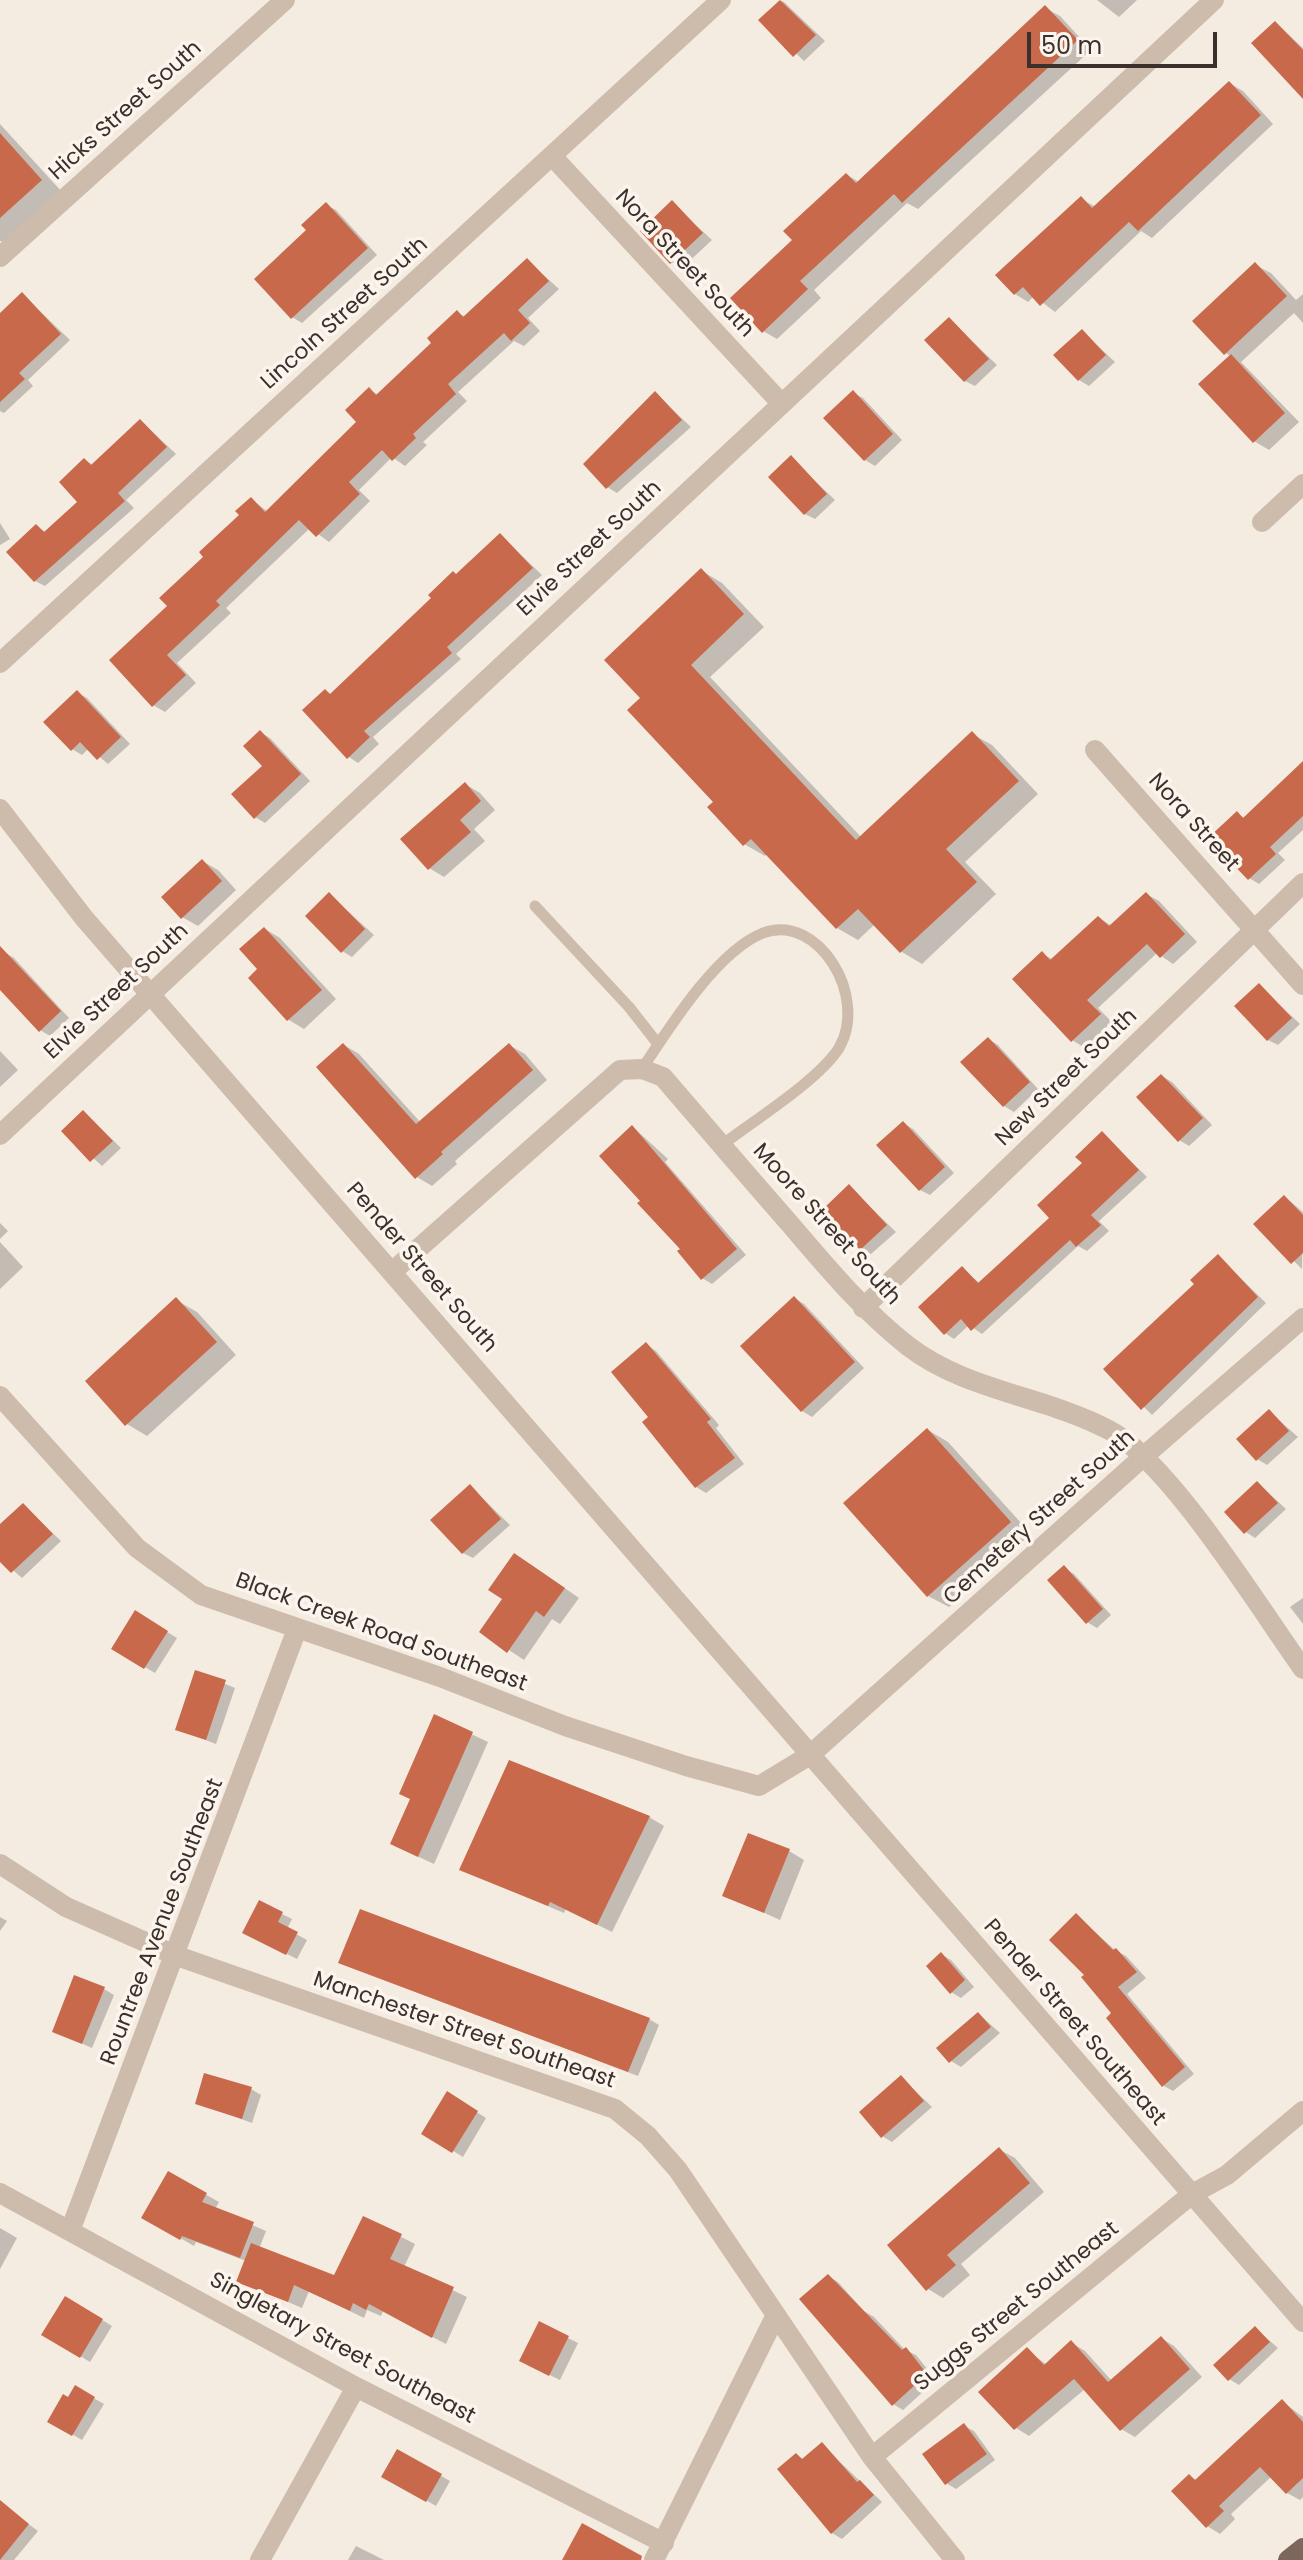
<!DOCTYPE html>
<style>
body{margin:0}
#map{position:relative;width:1303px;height:2560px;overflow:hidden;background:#f4ebe1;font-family:Poppins,sans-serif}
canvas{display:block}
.scale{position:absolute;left:1027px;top:32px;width:190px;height:36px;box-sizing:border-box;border:4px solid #3b302b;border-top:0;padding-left:10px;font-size:24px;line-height:28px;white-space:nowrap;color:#3b302b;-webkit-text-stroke:6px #fbf5ee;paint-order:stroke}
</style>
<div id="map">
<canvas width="1303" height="2560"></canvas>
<div class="scale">50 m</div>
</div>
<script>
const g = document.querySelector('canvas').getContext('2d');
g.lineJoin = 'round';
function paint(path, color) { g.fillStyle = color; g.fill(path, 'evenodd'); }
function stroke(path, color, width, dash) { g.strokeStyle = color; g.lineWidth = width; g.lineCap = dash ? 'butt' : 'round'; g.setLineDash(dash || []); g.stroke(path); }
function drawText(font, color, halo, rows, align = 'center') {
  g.font = font + ' Poppins,sans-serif'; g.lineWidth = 7; g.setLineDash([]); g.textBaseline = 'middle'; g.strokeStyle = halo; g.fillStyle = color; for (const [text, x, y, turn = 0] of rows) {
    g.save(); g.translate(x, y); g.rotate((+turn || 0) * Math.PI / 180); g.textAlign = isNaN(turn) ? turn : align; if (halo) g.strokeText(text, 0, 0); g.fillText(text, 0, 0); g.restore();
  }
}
paint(new Path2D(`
 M1097,0H1137L1119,17Z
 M783,1L825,41L804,61L761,20Z
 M1045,8L1060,16L1091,50L918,209L907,203L814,290L821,298L777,339L763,331L847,175L859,182Z
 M1276,23L1303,48V93Z
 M1229,83L1243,91L1273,124L1152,238L1141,231L1055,312L1034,296L1028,302L1015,294L1081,199L1094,206Z
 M0,124L62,192L5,243L0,241Z
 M672,203L712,240L682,268L672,262Z
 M326,205L336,210L377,255L302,323L292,317L309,230Z
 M527,260L559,289L528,318L540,331L524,346L514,341L458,392L467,401L423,442L427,445L405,466L392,457L359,490L370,501L329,542L310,528L226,608L231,613L177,663L196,683L165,712L153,705L170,606L251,499L268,512L359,422L369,390L379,395L434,343L458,313L466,317Z
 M1255,265L1271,273L1296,300L1303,294V323L1294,313L1241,362L1299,422L1269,450L1254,441L1231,356L1225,353Z
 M23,295L70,340L28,380L33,386L4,413L0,411V316Z
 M949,319L997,365L975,386L965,381Z
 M1082,331L1115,362L1089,386L1079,380Z
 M655,393L691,427L617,493L607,487L627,426L624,422Z
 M853,393L863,398L902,440L875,466L865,460Z
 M141,421L176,454L126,500L134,508L45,586L35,581L36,526L47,533L80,502L85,460L93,465Z
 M791,458L835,500L815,519L805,514Z
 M0,523L10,539L0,545Z
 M501,536L542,575L456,654L461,659L373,737L379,744L358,763L349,757L325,691L332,695Z
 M702,571L722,583L764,627L710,677L862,838L972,734L992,745L1038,794L965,862L996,894L922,964L902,952L875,924L858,940L837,928L767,854L765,856L744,844L643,698Z
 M78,693L87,698L130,744L108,764L89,748L82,755L72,749Z
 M260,732L270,738L310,781L265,823L255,817L264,766Z
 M1303,764V830L1278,853L1285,860L1259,884L1249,878L1237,814L1245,818Z
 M465,784L480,793L495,810L474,829L485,841L444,877L429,868Z
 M202,861L218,870L236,890L198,926L182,917Z
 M329,894L374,935L352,957L342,951Z
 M1146,894L1159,901L1197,942L1173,964L1157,953L1098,1008L1112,1022L1085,1048L1072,1040L1042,954L1054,960L1099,918L1112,926Z
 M265,929L280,938L336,999L304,1029L289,1020L251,978L260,969Z
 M4,952L14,958L69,1018L50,1036L40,1030L0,988V956Z
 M1259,985L1300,1024L1278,1045L1268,1040Z
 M988,1039L998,1045L1038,1089L1014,1112L1004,1106Z
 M344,1045L359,1054L421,1123L509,1045L525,1054L547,1080L455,1161L457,1164L432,1186L417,1177Z
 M0,1051L18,1070L0,1087Z
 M1162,1076L1172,1082L1212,1125L1189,1146L1179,1140Z
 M84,1112L121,1148L102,1166L64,1131Z
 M903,1123L913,1129L954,1173L930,1195L920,1190Z
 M633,1127L668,1159L665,1162L746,1255L712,1284L702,1278L643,1201Z
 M1103,1134L1147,1177L1099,1221L1109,1231L1087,1251L1078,1246L982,1334L969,1325L954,1339L945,1333L962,1269L981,1284L1052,1218Z
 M850,1187L896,1232L871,1254L861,1249Z
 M1285,1197L1303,1212L1302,1269L1256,1224Z
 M0,1223L8,1231L0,1239Z
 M0,1242L23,1267L0,1289Z
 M1219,1257L1266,1303L1152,1415L1106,1369L1197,1284Z
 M794,1298L804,1304L864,1368L812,1417L802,1411Z
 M176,1300L197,1312L236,1355L147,1436L127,1424Z
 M647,1345L656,1351L719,1425L716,1428L744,1464L706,1493L696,1487L644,1422L650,1417Z
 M1270,1412L1298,1437L1267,1465L1257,1459Z
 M928,1430L948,1442L1031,1534L949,1607L928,1596Z
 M1258,1483L1286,1509L1255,1538L1246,1532Z
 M470,1486L510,1525L473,1558L463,1553Z
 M23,1505L61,1541L22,1578L0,1559V1527Z
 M530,1564L579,1598L560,1624L552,1619L524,1660L482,1632Z
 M1064,1568L1074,1574L1111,1615L1097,1628L1087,1622Z
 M1303,1598V1624L1290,1607Z
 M136,1613L177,1638L155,1673L113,1648Z
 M196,1672L235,1688L216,1744L177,1729Z
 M435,1717L488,1742L434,1864L408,1852Z
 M649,1817L664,1826L612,1932L566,1909L564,1913L462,1870Z
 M789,1851L804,1860L780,1920L725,1895Z
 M260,1903L292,1919L287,1929L307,1940L297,1959L255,1938Z
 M1077,1916L1116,1951L1126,1956L1146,1978L1127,1994L1194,2074L1173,2091L1164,2086L1087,1975Z
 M0,1917L7,1921L0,1931Z
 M942,1955L951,1960L974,1987L961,1998L951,1992Z
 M350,1967L649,2019L659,2025L638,2076Z
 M104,1989L114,1995L92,2048L54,2031Z
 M979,2014L1000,2033L961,2067L951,2061Z
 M901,2077L932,2107L892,2142L882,2136Z
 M251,2089L261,2095L252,2123L197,2103Z
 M448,2094L486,2118L463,2157L424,2133Z
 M1000,2150L1015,2158L1044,2192L961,2264L970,2275L943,2298L928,2289Z
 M169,2174L219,2202L215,2209L266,2231L259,2249L335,2278L364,2218L415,2244L404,2267L467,2297L446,2344L383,2311L381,2316L367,2310L364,2318L309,2291L302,2308L239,2281L246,2261L196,2242L194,2246L144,2217Z
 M0,2228L17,2238L0,2269Z
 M828,2276L838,2282L864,2311L874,2317L905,2350L916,2355L936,2380L903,2410L893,2404Z
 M66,2298L112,2326L90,2362L44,2334Z
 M540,2324L578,2343L560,2380L531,2366Z
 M1256,2329L1278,2348L1239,2385L1229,2379Z
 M1161,2338L1174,2346L1202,2377L1135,2437L1121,2429L1085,2389L1029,2436L1016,2428L1027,2350L1047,2365L1072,2343L1085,2351L1112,2381Z
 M76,2388L104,2404L82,2440L49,2421Z
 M1283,2402L1303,2417V2497L1300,2500L1287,2493L1272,2476L1231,2514L1235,2519L1220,2534L1207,2526L1189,2476L1198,2481Z
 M964,2426L974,2431L995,2460L956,2489L946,2483Z
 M822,2445L882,2502L842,2539L832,2533L796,2455L805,2460Z
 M398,2451L450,2481L436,2506L384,2476Z
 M5,2507L38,2531L14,2560H0V2513Z
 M356,2546L384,2560H348Z`), '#0003');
paint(new Path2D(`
 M780,0L816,35L793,57L758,20Z
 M1045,5L1078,40L902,203L894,194L800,281L808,289L762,333L730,298L792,240L783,231L846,173L856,183Z
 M1275,21L1303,50V99L1251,43Z
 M1229,81L1261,115L1138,231L1129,222L1040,306L1023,287L1014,295L995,275L1081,196L1092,208Z
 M0,133L42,180L0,218Z
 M672,200L703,233L670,264L640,231Z
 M326,202L368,248L291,319L254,279L306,230L301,225Z
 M527,258L549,281L518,310L530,323L511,341L504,333L448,384L456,394L413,434L416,438L392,461L382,450L349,482L360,494L316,537L299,520L216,601L220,605L167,655L186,675L152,707L109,660L167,606L159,598L203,557L199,552L239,515L235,511L251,497L265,512L356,422L345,410L369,387L376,395L431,343L427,338L457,310L463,317Z
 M1255,262L1287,296L1224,355L1192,321Z
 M22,292L61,334L19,373L25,379L0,402V313Z
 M949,317L989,359L964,382L924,340Z
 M1082,329L1106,355L1078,381L1053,355Z
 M1231,354L1285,413L1253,443L1198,384Z
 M853,390L893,434L864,461L823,418Z
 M655,391L682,420L606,489L583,464Z
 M140,419L167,447L118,493L125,501L34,582L6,552L36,524L44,532L77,502L59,482L84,458L91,465Z
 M791,455L827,494L804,515L768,477Z
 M500,533L533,568L447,647L452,653L364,731L370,737L347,759L302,710L325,689L330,694L431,598L428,595L453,571L456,574Z
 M701,568L744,614L691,665L856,840L972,731L1019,781L946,849L977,882L900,953L858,909L836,929L751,839L743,846L707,807L713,802L627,710L640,698L604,660Z
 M77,690L121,737L97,760L80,742L71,751L43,722Z
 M260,730L301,774L254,819L231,794L262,766L243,746Z
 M1303,761V816L1270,847L1276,854L1248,880L1208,838L1237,811L1243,818Z
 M465,782L481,801L460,820L471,832L428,870L400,839Z
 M202,859L222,881L181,919L161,897Z
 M329,892L365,929L341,953L305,916Z
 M1146,892L1185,934L1160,958L1147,944L1087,1000L1101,1014L1071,1042L1012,979L1042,951L1050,960L1098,916L1109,926Z
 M264,927L322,990L287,1021L248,978L257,969L239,949Z
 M0,946L61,1011L39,1032L0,990Z
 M1259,983L1292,1018L1267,1041L1234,1006Z
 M988,1037L1030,1082L1003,1107L960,1062Z
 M343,1043L416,1124L509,1043L533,1070L441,1152L443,1154L415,1179L316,1067Z
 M1161,1074L1203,1118L1178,1142L1136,1097Z
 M83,1110L113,1141L90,1162L61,1131Z
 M903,1121L945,1167L919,1191L876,1145Z
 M632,1125L737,1249L701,1280L677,1251L680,1249L637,1203L640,1201L599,1156Z
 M1102,1131L1139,1170L1091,1215L1101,1225L1076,1247L1070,1240L971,1331L961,1319L944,1335L918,1307L962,1266L978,1283L1049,1218L1037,1205L1082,1163L1075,1157Z
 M849,1184L887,1225L860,1250L822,1210Z
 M1284,1195L1303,1215V1253L1291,1264L1253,1224Z
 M1218,1254L1258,1297L1141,1410L1103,1369L1194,1284L1190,1280Z
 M794,1296L855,1362L801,1412L740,1346Z
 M176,1297L217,1342L125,1426L85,1381Z
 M646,1342L711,1419L707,1422L735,1458L695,1488L642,1422L648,1417L611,1372Z
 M1269,1409L1289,1431L1256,1461L1236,1439Z
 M927,1428L1011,1522L927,1597L843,1503Z
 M1257,1481L1278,1503L1244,1534L1224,1512Z
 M470,1484L501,1519L462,1554L430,1520Z
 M23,1503L53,1534L11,1573L0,1562V1524Z
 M514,1553L565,1588L544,1617L536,1611L507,1653L479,1632L502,1599L488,1590Z
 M1064,1565L1103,1609L1086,1624L1047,1580Z
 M135,1610L168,1631L144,1669L111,1649Z
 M195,1670L226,1680L206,1740L175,1730Z
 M434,1714L473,1732L418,1857L390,1844L410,1799L399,1794Z
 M509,1760L650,1816L597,1925L550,1902L548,1906L459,1870Z
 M748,1833L790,1849L764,1913L722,1896Z
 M259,1900L283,1912L278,1922L298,1932L286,1955L242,1933Z
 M360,1909L650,2018L628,2072L338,1963Z
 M1076,1913L1113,1950L1116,1948L1137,1972L1118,1987L1185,2067L1162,2087L1106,2018L1111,2013L1081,1977L1084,1975L1049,1940Z
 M941,1952L965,1980L950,1994L926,1966Z
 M74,1975L105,1987L82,2044L52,2032Z
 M978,2012L991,2027L949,2063L936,2048Z
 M204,2073L252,2087L242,2119L195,2104Z
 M901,2075L924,2101L881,2138L859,2112Z
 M447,2091L478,2111L452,2153L421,2134Z
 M999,2147L1030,2183L947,2255L956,2265L926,2291L887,2245Z
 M168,2171L207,2193L202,2202L254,2222L240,2258L182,2236L180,2240L141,2218Z
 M363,2216L402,2234L390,2259L454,2287L432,2338L369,2304L366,2310L353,2303L350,2311L294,2285L288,2302L236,2282L251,2243L334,2275Z
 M828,2274L902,2350L906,2347L927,2374L892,2406L799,2299Z
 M65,2296L103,2319L80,2358L41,2335Z
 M539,2321L569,2336L549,2376L519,2361Z
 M1255,2326L1270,2342L1228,2381L1213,2365Z
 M1161,2336L1190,2369L1120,2431L1074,2379L1014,2430L978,2392L1027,2347L1044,2365L1071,2340L1108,2382Z
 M75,2385L95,2397L72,2436L47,2422L63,2394L68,2397Z
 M1282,2399L1303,2422V2478L1286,2494L1260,2467L1219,2506L1224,2511L1206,2528L1171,2491L1189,2474L1195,2480Z
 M964,2423L987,2454L945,2485L922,2454Z
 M822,2442L857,2482L860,2480L874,2495L831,2534L777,2469L796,2453L802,2459Z
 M397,2449L442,2474L426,2502L381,2477Z
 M0,2500L29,2524L0,2560Z
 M582,2523L642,2556L641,2560H562Z`), '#c8694b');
stroke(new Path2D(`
 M535,906L629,1007L658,1044
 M642,1069C669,1028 717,951 763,933C818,912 869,997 839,1048C819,1080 753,1121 722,1145`), '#cdbbac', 11);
stroke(new Path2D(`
 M552,156L781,403
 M0,257L285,0
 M1262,522L1303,484
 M0,663L721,0
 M1095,750L1303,985
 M0,1135L1214,0
 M393,1271L620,1070L642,1069L663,1077C705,1126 747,1175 790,1224C827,1267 863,1311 908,1346C966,1391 1045,1396 1109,1430C1169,1461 1260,1609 1303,1669
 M863,1308L1303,883
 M810,1755L1144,1456L1303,1318
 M0,1864L66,1907L177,1956L615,2109L648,2136L678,2170L872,2457L955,2560
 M0,2193L356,2387L664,2543
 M70,2231L297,1629
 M872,2457L1192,2194L1227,2175L1303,2111
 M260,2560L356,2387
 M654,2560L776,2315`), '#cdbbac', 20);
stroke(new Path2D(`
 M0,809L84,918L1303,2322
 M0,1396L137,1548L201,1595L440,1677L565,1726L686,1766L759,1786L810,1755`), '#cdbbac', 20);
stroke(new Path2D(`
 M1288,2560L1303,2548`), '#7d675c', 20);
drawText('22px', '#3b302b', '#fbf5ee', [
 ["Hicks Street South",126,111,-42],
 ["Nora Street South",684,264,47],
 ["Lincoln Street South",345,314,-42],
 ["Elvie Street South",590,549,-43],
 ["Nora Street",1193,823,48],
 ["Elvie Street South",117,992,-43],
 ["New Street South",1067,1078,-44],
 ["Moore Street South",826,1225,48],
 ["Pender Street South",421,1268,49],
 ["Cemetery Street South",1040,1518,-42],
 ["Black Creek Road Southeast",381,1633,20],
 ["Rountree Avenue Southeast",163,1922,-69],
 ["Pender Street Southeast",1074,2023,49],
 ["Manchester Street Southeast",464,2031,19],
 ["Suggs Street Southeast",1017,2307,-39],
 ["Singletary Street Southeast",342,2349,28]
]);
</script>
